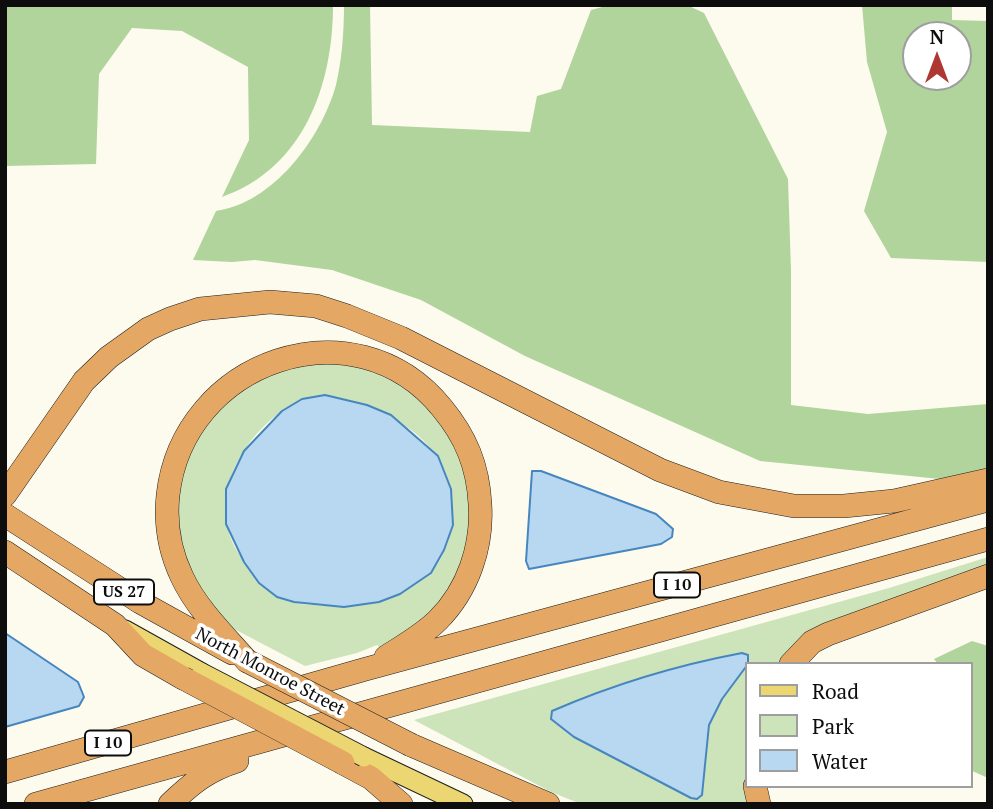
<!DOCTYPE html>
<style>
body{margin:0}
#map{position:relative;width:993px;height:809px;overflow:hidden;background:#fdfbee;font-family:"PT Serif",serif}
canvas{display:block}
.frame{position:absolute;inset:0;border:7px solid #0d0d0d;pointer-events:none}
.legend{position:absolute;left:745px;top:662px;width:228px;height:126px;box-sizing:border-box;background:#fff;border:2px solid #9e9e9e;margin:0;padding:9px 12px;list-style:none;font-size:21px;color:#0d0d0d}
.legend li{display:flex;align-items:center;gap:14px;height:35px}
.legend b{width:35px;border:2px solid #9e9e9e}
.north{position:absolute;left:902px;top:21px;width:70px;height:70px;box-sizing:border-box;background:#fff;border:2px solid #9e9e9e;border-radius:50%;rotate:0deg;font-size:19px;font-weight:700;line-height:28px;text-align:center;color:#0d0d0d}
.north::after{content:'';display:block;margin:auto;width:24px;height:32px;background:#ae3633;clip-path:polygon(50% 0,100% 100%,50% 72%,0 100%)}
</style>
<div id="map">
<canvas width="993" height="809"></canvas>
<div class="frame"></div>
<ul class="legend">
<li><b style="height:9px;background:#ebd671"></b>Road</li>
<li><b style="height:19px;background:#cde4bb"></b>Park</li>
<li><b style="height:19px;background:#b8d7f0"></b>Water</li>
</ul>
<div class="north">N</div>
</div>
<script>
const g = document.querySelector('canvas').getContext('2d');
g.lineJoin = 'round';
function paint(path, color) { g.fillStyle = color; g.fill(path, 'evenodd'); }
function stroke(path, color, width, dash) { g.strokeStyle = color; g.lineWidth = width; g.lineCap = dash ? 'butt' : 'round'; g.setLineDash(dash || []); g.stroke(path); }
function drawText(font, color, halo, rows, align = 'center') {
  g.font = font + ' "PT Serif",serif'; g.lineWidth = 7; g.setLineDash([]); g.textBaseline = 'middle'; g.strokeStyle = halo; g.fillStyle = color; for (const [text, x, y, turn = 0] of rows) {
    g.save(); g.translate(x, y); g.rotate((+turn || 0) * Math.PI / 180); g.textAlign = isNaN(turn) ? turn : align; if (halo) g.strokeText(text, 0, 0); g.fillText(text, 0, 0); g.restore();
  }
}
paint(new Path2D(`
 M303,361L357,364L416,389L469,465V554L432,616L380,648L377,645L357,653L305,666L234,629L203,598L179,545L175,492L198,430L235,390ZM325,395C351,400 385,413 408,428C455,459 468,527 432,572C427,578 417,583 411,587C388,602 357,608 330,606C314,605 292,605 278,597C269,593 262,582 255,575C243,561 230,544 227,525C217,475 256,422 299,401C307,397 317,396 325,395Z
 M988,557V571L798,643L779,664H748V656L714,658L588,696L552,711L574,737L691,798L697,799L702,795L709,725L722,699L746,667L745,765L746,786L752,804H581L551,792L414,720L889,588Z`), '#cde4bb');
paint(new Path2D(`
 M5,5H333C333,85 304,168 222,197L249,140L248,67L182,31L132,28L99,74L96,164L5,166Z
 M344,5H370L372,125L530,132L537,96L561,89L591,10L610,5H687L704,13L788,179L791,271V405L868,414L988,404V473L950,480L760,461L525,356L421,300L332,270L255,260L232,262L193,260L216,211C273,203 321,139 336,85C342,59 344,32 344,5Z
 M862,5H952V20L988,21V262L891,258L864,211L887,132L867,62ZM916,35H958V77H916Z
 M972,641L988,646V778L970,770V664H938L934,659Z`), '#b1d39c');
const water = new Path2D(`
 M325,395L367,405L391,415L438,456L451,489L453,525L444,550L431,573L400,594L379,602L344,607L294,602L277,597L259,583L244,562L226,524V489L244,451L282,411L302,399Z
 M532,471H541L656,514L673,529L672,537L661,544L529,569L526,561Z
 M5,633L78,682L84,697L79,706L5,727Z
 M742,653L748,655V664L722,699L709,725L702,795L697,799L691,798L574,737L551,719L552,711C612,685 678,665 742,653Z`);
paint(water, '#b8d7f0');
stroke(water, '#4686bf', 2);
const primary = new Path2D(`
 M125,630L202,673
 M364,757L463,804`);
const highway = new Path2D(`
 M5,495L84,381L109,357L148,329L170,319L200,309L270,302L316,306L347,316L401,338L660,470L719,492L794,506H844L894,501L988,480
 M5,515L140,602L232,653
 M5,552L115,625L143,655L183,678
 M247,661C224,635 197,609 182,577C170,552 165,523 168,495C183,361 354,300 442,408C466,437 478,466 480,504C483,546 468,590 438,620C423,635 403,646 386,657
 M791,664L812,642L828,634L988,576
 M411,745L548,804
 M343,763L371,778L401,804
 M5,772L366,669L988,500
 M755,786L759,804
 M36,804L988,539
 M170,804C192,783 208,770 237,761`);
stroke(primary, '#1e1e1e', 21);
stroke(highway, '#1e1e1e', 24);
stroke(primary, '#ebd671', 19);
stroke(highway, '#e5a864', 23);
const primaryBridge = new Path2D(`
 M202,673L364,757`);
const highwayBridge = new Path2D(`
 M247,661L411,745
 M183,678L343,763`);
stroke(primaryBridge, '#1e1e1e', 21, []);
stroke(highwayBridge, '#1e1e1e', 24, []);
stroke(primaryBridge, '#ebd671', 19);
stroke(highwayBridge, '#e5a864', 23);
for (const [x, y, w] of [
 [677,585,46],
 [124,592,60],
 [108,743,46]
]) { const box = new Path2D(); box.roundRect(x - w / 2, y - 12.5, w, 25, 5); g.fillStyle = '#fff'; g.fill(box); stroke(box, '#0d0d0d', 2); }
drawText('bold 16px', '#0d0d0d', null, [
 ["I 10",677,585],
 ["US 27",124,592],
 ["I 10",108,743]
]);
drawText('18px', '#0d0d0d', '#fff', [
 ["North Monroe Street",270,672,28]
]);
</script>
